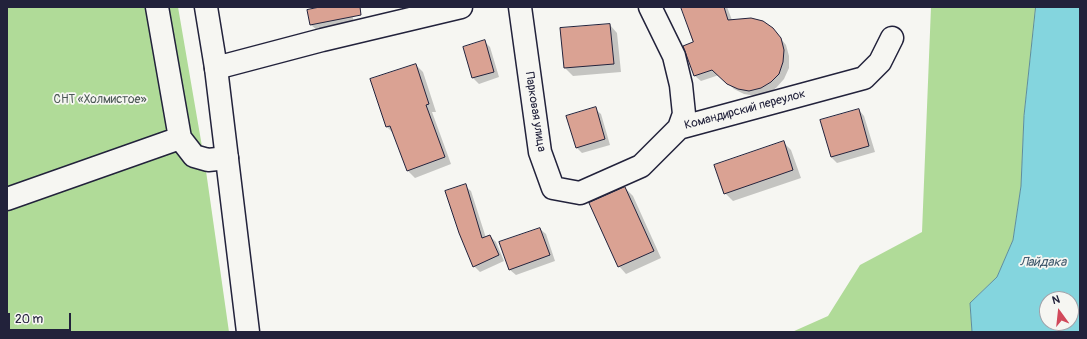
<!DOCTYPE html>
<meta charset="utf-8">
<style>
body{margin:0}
#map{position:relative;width:1087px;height:339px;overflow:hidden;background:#f6f6f2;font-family:Pangolin,sans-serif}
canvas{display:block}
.frame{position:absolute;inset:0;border:8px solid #22223b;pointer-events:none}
.north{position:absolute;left:1039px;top:291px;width:40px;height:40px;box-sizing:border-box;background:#f6f6f2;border:1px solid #a1a1a9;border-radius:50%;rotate:345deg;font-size:11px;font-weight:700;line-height:16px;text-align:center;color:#22223b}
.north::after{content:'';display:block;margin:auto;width:14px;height:18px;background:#d1495b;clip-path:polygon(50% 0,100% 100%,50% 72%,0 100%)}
.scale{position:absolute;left:8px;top:313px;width:63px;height:18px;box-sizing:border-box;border:2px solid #22223b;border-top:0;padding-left:5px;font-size:12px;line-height:14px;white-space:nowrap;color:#22223b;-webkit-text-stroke:3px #f6f6f2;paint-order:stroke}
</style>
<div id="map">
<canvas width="1087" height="339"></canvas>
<div class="frame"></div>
<div class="north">N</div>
<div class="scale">20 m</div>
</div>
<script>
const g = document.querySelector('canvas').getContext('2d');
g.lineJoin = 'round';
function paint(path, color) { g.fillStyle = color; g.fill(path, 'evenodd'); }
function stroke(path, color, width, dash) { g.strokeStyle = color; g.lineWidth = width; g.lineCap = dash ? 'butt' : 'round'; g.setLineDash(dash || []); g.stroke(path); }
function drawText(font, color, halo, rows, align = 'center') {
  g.font = font + ' Pangolin,sans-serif'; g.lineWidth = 3.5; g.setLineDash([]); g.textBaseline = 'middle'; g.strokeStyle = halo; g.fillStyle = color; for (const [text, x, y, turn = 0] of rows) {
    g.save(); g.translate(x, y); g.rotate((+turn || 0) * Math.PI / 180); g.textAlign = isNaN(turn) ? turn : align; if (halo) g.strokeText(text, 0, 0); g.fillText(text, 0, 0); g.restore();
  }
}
paint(new Path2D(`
 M7,7H178L205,164L229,332H7Z
 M931,7H1036L1024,116L1021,186L1013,240L997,277L970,303L972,332H792L828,316L860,265L922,232Z`), '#b0db98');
const water = new Path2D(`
 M1036,7H1080V332H972L970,303L997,277L1013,240L1021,186L1024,116ZM1047,299H1071V323H1047Z`);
paint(water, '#84d5de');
stroke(water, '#5d8d9d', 1);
paint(new Path2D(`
 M325,7H349L351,9L354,23L317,30L311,25Z
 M682,7H727L732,20L773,29L786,45L789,56V68L784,79L776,88L767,94L756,96L744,94L734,89L719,75L701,81L695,76L685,46L694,43Z
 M610,25L617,33L621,72L573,76L565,68Z
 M485,42L490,47L499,77L479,84L473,78L465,48Z
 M416,65L423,72L436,112H432L451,164L415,178L408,171L394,134L387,127Z
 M595,109L601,114L610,145L582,153L576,147Z
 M859,110L864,116L875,152L837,163L831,157L821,121Z
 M783,142L791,150L801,178L733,201L725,193Z
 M465,186L471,191L486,238L490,236L496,242L504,261L480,272L474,266Z
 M625,188L633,196L661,258L626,274L619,266Z
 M540,229L546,234L555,261L516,275L510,270Z`), '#0003');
const building = new Path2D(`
 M320,7H360L361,15L310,25L307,10Z
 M681,7H724L728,20L751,18L763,21L773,28L781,38L784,50L783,62L779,74L771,82L761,88L749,91L738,89L727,84L712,70L694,76L683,46L693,42Z
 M610,24L614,64L564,68L560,28Z
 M485,40L494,72L472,78L463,47Z
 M416,64L429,104L426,105L445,157L407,171L390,126L386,127L370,79Z
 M596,107L605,139L576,148L566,116Z
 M859,109L869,146L831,157L820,120Z
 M784,141L793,170L724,194L714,165Z
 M466,184L482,238L490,235L499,255L473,267L459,233L445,191Z
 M625,187L654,251L618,267L589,203Z
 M540,228L550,255L509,270L499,242Z`);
paint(building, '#daa293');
stroke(building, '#22223b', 1);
const street = new Path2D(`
 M157,7L180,138
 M520,7L540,152L553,188L580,193L641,166L679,128
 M650,7L674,56L681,85L684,114L679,128L864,78L880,62L892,38
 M216,68L322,40L461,7
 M7,199L180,138L194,156L208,160L227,158`);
const secondary = new Path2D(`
 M206,7L216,68L248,332`);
stroke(street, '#22223b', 25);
stroke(secondary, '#22223b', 25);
stroke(street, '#f6f6f2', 22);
stroke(secondary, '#f6f6f2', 22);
drawText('12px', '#4d5a57', '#f6f6f2', [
 ["СНТ «Холмистое»",100,100]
]);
drawText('12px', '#22223b', '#f6f6f2', [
 ["Командирский переулок",745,110,-15],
 ["Парковая улица",535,112,81]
]);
drawText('italic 13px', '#3f586c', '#f6f6f2', [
 ["Лайдака",1043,263]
]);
</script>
